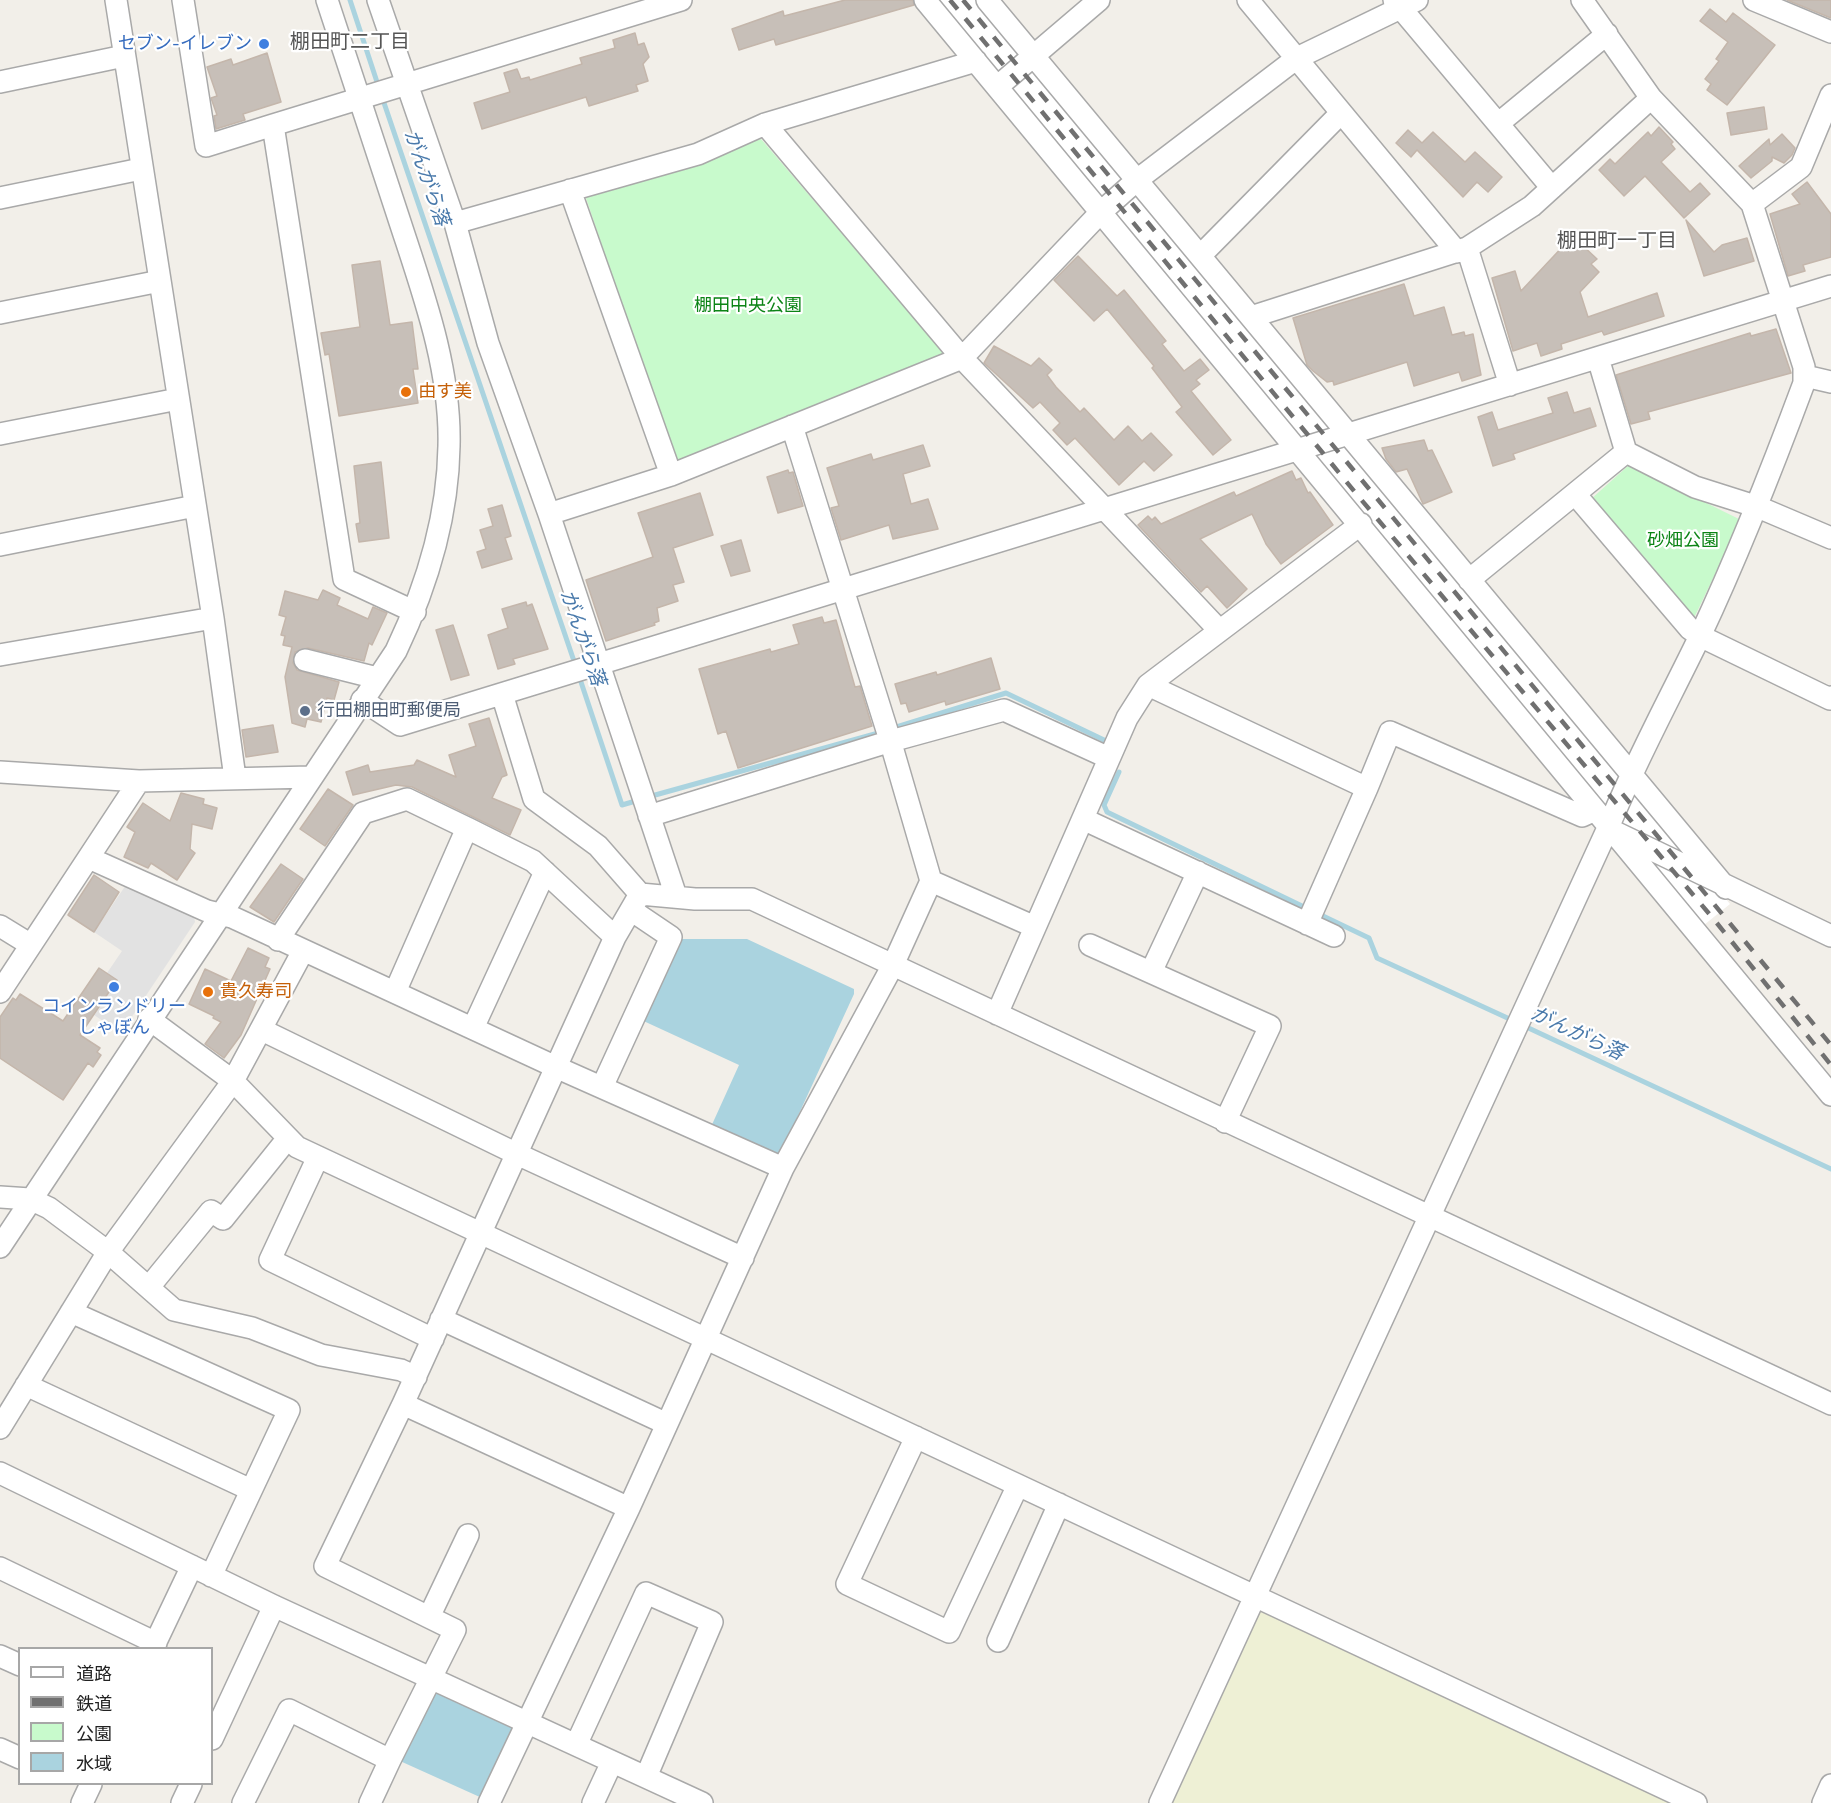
<!DOCTYPE html>
<meta charset="utf-8">
<style>
body{margin:0}
#map{position:relative;width:1831px;height:1803px;overflow:hidden;background:#f2efe9;font-family:"Space Grotesk","Noto Sans JP",sans-serif}
canvas{display:block}
.legend{position:absolute;left:18px;top:1647px;width:195px;height:138px;box-sizing:border-box;background:#fff;border:2px solid #a7a7a7;margin:0;padding:8px 10px;list-style:none;font-size:18px;color:#222}
.legend li{display:flex;align-items:center;gap:12px;height:30px}
.legend b{width:30px;border:2px solid #a7a7a7}
</style>
<div id="map">
<canvas width="1831" height="1803"></canvas>
<ul class="legend">
<li><b style="height:8px;background:#fff"></b>道路</li>
<li><b style="height:8px;background:#707070"></b>鉄道</li>
<li><b style="height:16px;background:#c8facc"></b>公園</li>
<li><b style="height:16px;background:#aad3df"></b>水域</li>
</ul>
</div>
<script>
const g = document.querySelector('canvas').getContext('2d');
g.lineJoin = 'round';
function paint(path, color) { g.fillStyle = color; g.fill(path, 'evenodd'); }
function stroke(path, color, width, dash) { g.strokeStyle = color; g.lineWidth = width; g.lineCap = dash ? 'butt' : 'round'; g.setLineDash(dash || []); g.stroke(path); }
function drawText(font, color, halo, rows, align = 'center') {
  g.font = font + ' "Space Grotesk","Noto Sans JP",sans-serif'; g.lineWidth = 4.5; g.setLineDash([]); g.textBaseline = 'middle'; g.strokeStyle = halo; g.fillStyle = color; for (const [text, x, y, turn = 0] of rows) {
    g.save(); g.translate(x, y); g.rotate((+turn || 0) * Math.PI / 180); g.textAlign = isNaN(turn) ? turn : align; if (halo) g.strokeText(text, 0, 0); g.fillText(text, 0, 0); g.restore();
  }
}
paint(new Path2D(`
 M1256,1605L1681,1803H1163Z`), '#eef0d5');
paint(new Path2D(`
 M761,139L947,356L675,464L584,192Z
 M1629,465L1741,520L1694,618L1590,500Z`), '#c8facc');
paint(new Path2D(`
 M128,882L193,912L195,922L121,1033L94,1015L117,980L107,973L122,951L94,932Z`), '#e2e2e2');
paint(new Path2D(`
 M673,939H747L854,989V994L780,1155L772,1158L710,1129L739,1065L637,1018Z
 M440,1692L510,1725L512,1729L482,1798L400,1761L430,1695Z`), '#aad3df');
paint(new Path2D(`
 M936,0H976L1730,904L1704,925Z`), '#fff');
stroke(new Path2D(`
 M350,0L379,88
 M382,97L576,667
 M579,676L622,805L639,800
 M890,729L1006,693L1104,740
 M1119,772L1104,805L1107,812L1302,906
 M648,797L882,732
 M1323,916L1369,938L1377,958L1514,1021
 M1522,1025L1831,1169`), '#aad3df', 5);
const building = new Path2D(`
 M845,0H913L914,5L776,45L774,39L739,50L732,29L783,11L784,16Z
 M1787,0H1831V18Z
 M1710,9L1726,22L1733,13L1775,45L1727,105L1707,90L1711,84L1705,79L1719,61L1716,59L1728,42L1700,21Z
 M635,33L638,45L644,43L649,57L643,64L648,81L636,85L638,91L589,106L586,97L482,129L474,103L510,92L504,73L517,69L521,79L529,77L530,80L582,64L580,58L615,48L613,40Z
 M267,53L281,102L243,114L245,120L216,129L214,116L217,115L211,98L217,96L207,67L231,59L233,65Z
 M1764,107L1767,129L1731,135L1727,113Z
 M1659,127L1673,142L1671,144L1675,149L1661,162L1690,192L1700,183L1710,194L1684,218L1645,176L1624,196L1599,170L1610,159L1615,164L1648,132L1651,136Z
 M1408,130L1422,143L1433,132L1465,162L1475,152L1502,177L1488,192L1477,182L1463,197L1417,150L1411,157L1396,143Z
 M1782,134L1795,148L1792,155L1784,163L1772,157V161L1751,178L1739,166L1769,139L1770,145Z
 M1807,182L1831,214V257L1803,265L1805,271L1788,276L1770,214L1800,204L1792,194Z
 M1686,220L1714,252L1722,245L1747,238L1754,261L1704,276Z
 M1567,242L1576,250L1581,244L1597,259L1591,264L1599,272L1580,292L1588,317L1657,293L1664,316L1604,335L1602,331L1561,344L1562,349L1541,356L1537,343L1513,351L1492,278L1515,271L1521,291Z
 M1078,256L1117,296L1124,290L1166,341L1162,344L1184,371L1200,359L1209,370L1196,380L1200,384L1191,391L1231,440L1213,455L1176,412L1182,407L1152,368L1154,366L1107,309L1094,321L1054,280Z
 M380,261L390,325L412,322L418,369H413L418,403L339,416L329,354L325,355L321,333L360,327L352,265Z
 M1404,284L1414,316L1444,307L1452,335L1464,332L1465,336L1473,334L1481,375L1462,381L1459,372L1414,386L1407,362L1334,385L1333,381L1327,382L1313,371L1307,365L1293,318Z
 M1776,329L1791,373L1648,412L1650,419L1631,424L1616,375L1750,333L1751,336Z
 M994,346L1031,366L1039,358L1052,370L1047,375L1056,387L1080,412L1084,408L1114,440L1128,426L1142,441L1151,433L1172,455L1154,471L1144,461L1119,485L1075,438L1067,445L1053,430L1060,423L1040,402L1033,408L984,363Z
 M1567,392L1574,413L1590,408L1596,426L1513,454L1515,459L1493,466L1478,417L1492,412L1498,430L1553,413L1548,398Z
 M1424,440L1428,451L1432,450L1452,492L1423,504L1407,469L1396,472L1386,459L1382,448Z
 M923,445L930,466L903,474L911,504L928,499L938,529L893,539L889,525L841,540L831,508L839,506L827,468L871,454L873,460Z
 M381,462L389,538L359,542L356,524L360,523L354,466Z
 M788,470L789,473L793,472L803,506L778,513L767,477Z
 M1292,471L1296,480L1301,478L1308,493L1310,492L1333,525L1281,564L1266,544L1252,514L1200,539L1247,589L1227,608L1207,586L1201,592L1138,525L1148,516L1152,520L1155,517L1161,524L1234,492L1236,496Z
 M700,493L713,535L673,548L684,582L673,585L678,601L657,608L659,621L654,623L655,625L606,641L586,580L653,557L638,513Z
 M502,505L511,536L505,538L512,559L482,568L477,552L486,549L480,530L493,526L488,509Z
 M741,540L750,571L731,576L721,546Z
 M323,590L340,598L337,605L368,619L373,607L387,613L372,645L369,643L364,661L308,648L295,652L293,663L297,670L339,682L334,700L327,698L321,722L307,719L305,727L292,723L285,677L292,647L283,645L285,636L281,635L286,617L279,615L285,591L318,600Z
 M526,602L527,606L532,604L548,649L513,659L515,664L498,669L488,635L508,628L502,609Z
 M822,617L824,623L836,620L855,687L860,686L872,726L738,768L726,731L718,734L699,669L770,649L771,652L799,644L793,625Z
 M453,625L469,675L451,680L436,630Z
 M991,658L1000,689L946,705L945,701L909,712L906,703L901,704L895,684L936,672L937,675Z
 M489,718L507,775L502,777L492,798L521,810L510,835L412,787L396,785L353,795L346,772L368,765L370,772L414,765L417,760L456,777L449,755L476,746L469,724Z
 M273,725L278,752L246,757L242,730Z
 M328,789L353,805L325,846L300,829Z
 M181,793L204,799L203,804L217,808L212,829L192,824L190,849L195,853L177,880L151,863L148,868L124,857L135,832L127,827L143,803L170,821Z
 M281,864L303,879L274,922L250,907Z
 M94,875L119,892L94,932L68,915Z
 M248,948L269,958L265,967L270,969L241,1035L224,1058L205,1044L221,1022L213,1018L214,1016L189,1004L205,969L231,981Z
 M99,968L117,980L80,1035L100,1048L97,1052L101,1055L93,1067L88,1063L63,1100L0,1058V1017L13,998L16,1000L20,994L63,1021Z`);
paint(building, '#c7bfb8');
stroke(building, '#c4b6ab', 1.5);
const minor = new Path2D(`
 M116,0L213,618L235,778
 M183,0L206,146L273,125
 M378,0L455,223L488,343L549,514L676,896
 M925,0L1831,1095
 M987,0L1726,888
 M1248,0L1457,252
 M1394,0L1552,188
 M1754,0L1831,32
 M0,82L124,56
 M997,87L1099,0
 M1499,123L1607,34
 M765,124L962,358L1219,630
 M570,190L671,475
 M0,198L141,169
 M1752,204L1801,167L1831,95
 M455,223L698,154L765,124L976,61
 M1467,248L1510,385
 M1200,256L1341,113
 M0,313L160,281
 M1251,317L1467,248L1532,206L1651,98
 M1598,358L1626,452L1695,487L1758,507L1831,538
 M1805,376L1831,382
 M0,434L178,399
 M1575,494L1690,629L1700,636L1830,699L1831,697
 M549,514L671,475L962,358L1101,212L1137,180L1297,58L1417,0
 M0,545L195,506
 M1469,580L1626,452
 M415,612L344,579L273,125L681,0
 M0,655L213,618
 M305,660L377,678
 M1148,685L1367,788L1390,732L1582,816L1593,811
 M502,694L534,799L598,846L640,894L695,899H752L1831,1404
 M362,700L400,725L1831,286
 M0,772L139,781L311,777
 M649,816L891,741L1004,710L1109,758
 M1083,819L1334,936
 M1617,833L1831,936
 M89,858L207,911L232,917L558,1068L783,1168
 M931,881L1035,927
 M1307,924L1367,788
 M0,926L31,945
 M278,940L363,813L407,799L467,828
 M1090,945L1270,1026L1225,1122
 M1151,972L1198,872
 M0,992L139,781
 M395,992L467,828L533,861L615,937
 M997,1014L1127,718L1148,685L1361,524
 M149,1019L233,1081L297,1147L1696,1803
 M473,1028L545,872
 M262,1030L517,1154L743,1258
 M602,1087L671,937L631,910
 M318,1157L270,1260L433,1339
 M0,1197L30,1199L49,1208L108,1252L174,1310L252,1328L321,1355L401,1370L416,1377
 M0,1247L396,651C427,586 448,519 449,446C451,367 422,290 398,216C374,144 350,72 327,0
 M149,1287L211,1211L223,1219L288,1138
 M71,1312L289,1410L211,1576
 M441,1319L667,1424
 M26,1385L251,1490
 M403,1404L629,1508
 M0,1428L108,1252L233,1081L303,951
 M916,1437L847,1584L949,1632L1018,1485
 M0,1473L274,1606L702,1803
 M0,1568L156,1643
 M429,1617L468,1535
 M998,1641L1059,1504
 M153,1648L192,1566
 M0,1656L20,1665
 M212,1739L274,1606
 M576,1745L646,1593L712,1622L646,1777
 M0,1749L20,1758
 M82,1803L91,1784
 M182,1803L191,1784
 M243,1803L289,1710L390,1760L455,1630L325,1566L403,1404L615,937L640,894
 M370,1803L390,1760
 M489,1803L629,1508L783,1168L893,965L931,881L890,740L792,426
 M593,1803L612,1762
 M1160,1803L1608,828C1635,762 1669,700 1700,636C1739,553 1772,469 1804,383V367L1752,204L1651,98L1582,0
 M1823,1803L1831,1785`);
stroke(minor, '#a9a9a9', 24);
stroke(minor, '#fff', 21);
stroke(new Path2D(`
 M950,0L1359,497L1716,922L1831,1065
 M963,0L1831,1045`), '#707070', 4.5, [12, 12]);
for (const [x, y, r, color] of [
 [264,44,6,"#3f7fe0"],
 [406,392,6,"#e8710a"],
 [305,711,6,"#5c6f8a"],
 [114,987,6,"#3f7fe0"],
 [208,992,6,"#e8710a"]
]) { const dot = new Path2D(); dot.arc(x, y, r, 0, 2 * Math.PI); g.fillStyle = color; g.fill(dot); stroke(dot, '#fff', 2); }
drawText('18px', '#366cbe', '#fff', [
 ["セブン-イレブン",252,44],
 ["コインランドリー",114,1007,"center"],
 ["しゃぼん",114,1028,"center"]
], 'right');
drawText('18px', '#0c8416', '#fff', [
 ["棚田中央公園",748,306],
 ["砂畑公園",1683,541]
]);
drawText('18px', '#c56008', '#fff', [
 ["由す美",418,392],
 ["貴久寿司",220,992]
], 'left');
drawText('18px', '#4e5e75', '#fff', [
 ["行田棚田町郵便局",317,711]
], 'left');
drawText('20px', '#555', '#fff', [
 ["棚田町二丁目",350,43],
 ["棚田町一丁目",1617,242]
]);
drawText('italic 20px', '#4a7aab', '#fff', [
 ["がんがら落",426,178,71],
 ["がんがら落",582,638,71],
 ["がんがら落",1577,1034,25]
]);
</script>
